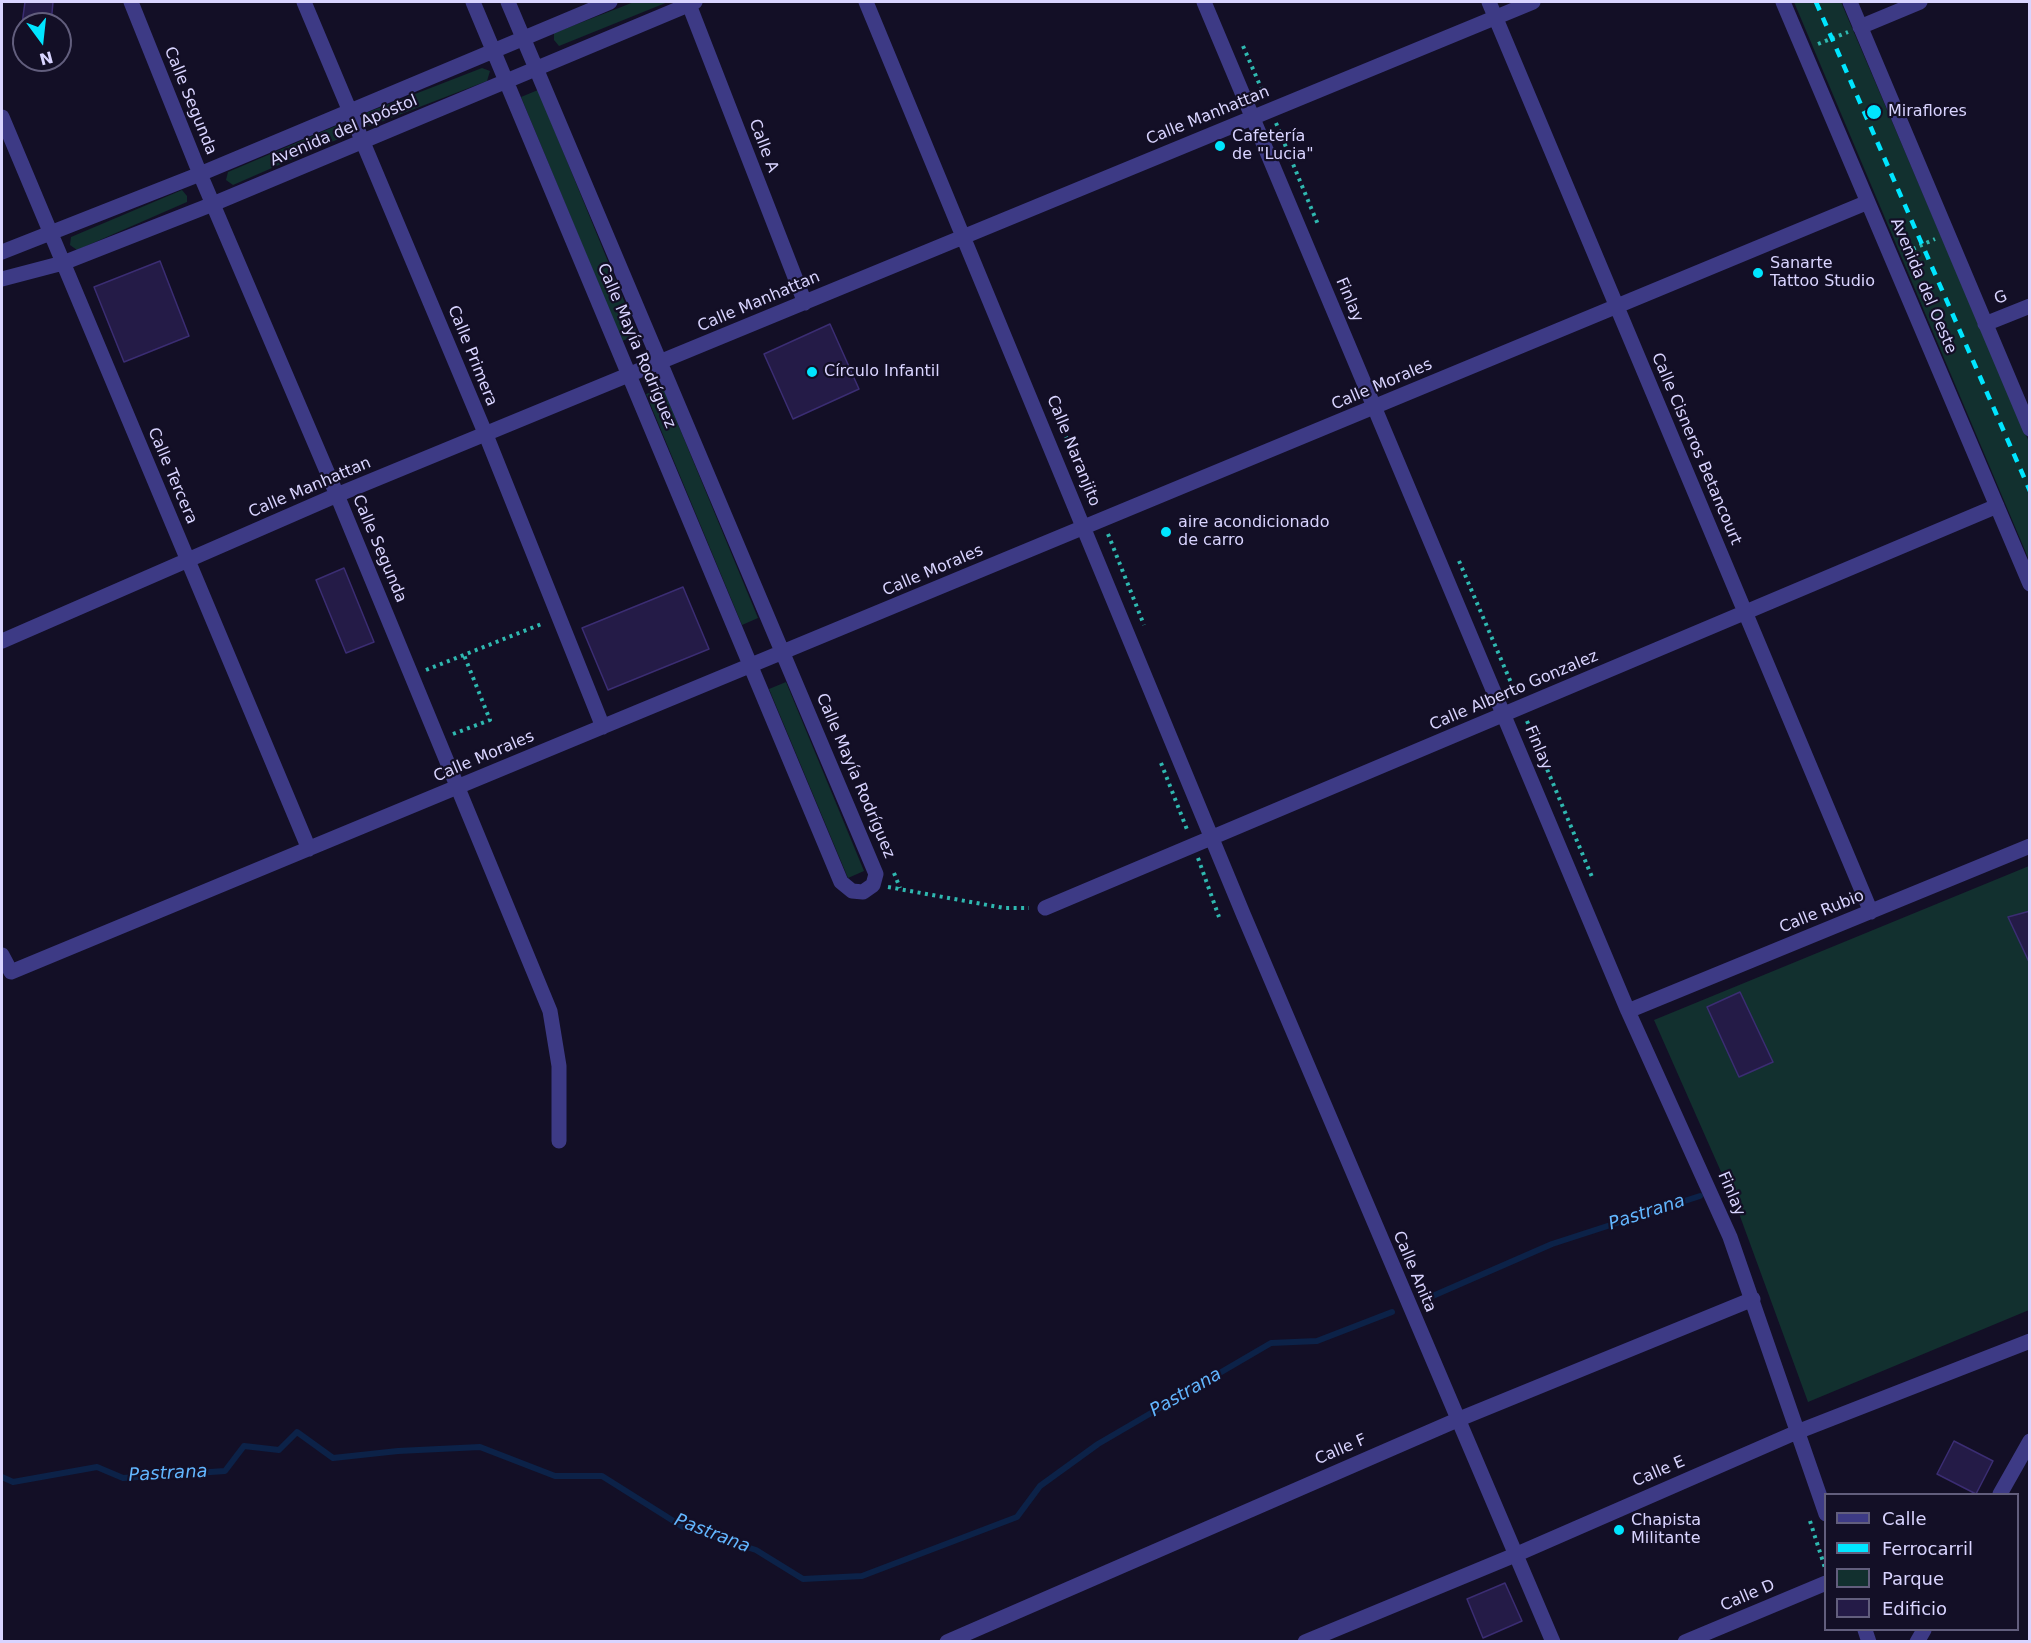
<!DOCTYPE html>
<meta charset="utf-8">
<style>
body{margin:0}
#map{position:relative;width:2031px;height:1643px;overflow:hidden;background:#130f26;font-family:"DejaVu Sans",sans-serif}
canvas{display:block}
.frame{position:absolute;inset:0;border:3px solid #d9d4ff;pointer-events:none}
.legend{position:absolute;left:1824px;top:1493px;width:195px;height:138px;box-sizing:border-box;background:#130f26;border:2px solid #625e7d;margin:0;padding:8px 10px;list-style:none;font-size:18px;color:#d9d4ff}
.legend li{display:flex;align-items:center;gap:12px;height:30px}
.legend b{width:30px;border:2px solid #625e7d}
.north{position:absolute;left:12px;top:12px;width:60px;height:60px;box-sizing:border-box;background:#130f26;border:2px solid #625e7d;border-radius:50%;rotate:165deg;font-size:16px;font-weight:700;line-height:24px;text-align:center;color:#d9d4ff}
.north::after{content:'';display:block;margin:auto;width:21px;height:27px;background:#00e5ff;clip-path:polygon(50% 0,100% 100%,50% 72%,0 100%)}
</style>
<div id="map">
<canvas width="2031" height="1643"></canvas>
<div class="frame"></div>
<ul class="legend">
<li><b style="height:8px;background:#3d3a85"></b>Calle</li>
<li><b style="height:8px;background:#00e5ff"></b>Ferrocarril</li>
<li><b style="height:16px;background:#12302f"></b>Parque</li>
<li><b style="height:16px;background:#241b47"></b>Edificio</li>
</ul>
<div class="north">N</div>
</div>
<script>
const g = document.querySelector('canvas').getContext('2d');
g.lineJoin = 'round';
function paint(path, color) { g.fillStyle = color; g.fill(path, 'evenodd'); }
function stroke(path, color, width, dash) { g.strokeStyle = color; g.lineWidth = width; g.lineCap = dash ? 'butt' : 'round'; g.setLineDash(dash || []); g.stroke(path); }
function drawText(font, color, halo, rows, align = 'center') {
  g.font = font + ' "DejaVu Sans",sans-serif'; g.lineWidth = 4.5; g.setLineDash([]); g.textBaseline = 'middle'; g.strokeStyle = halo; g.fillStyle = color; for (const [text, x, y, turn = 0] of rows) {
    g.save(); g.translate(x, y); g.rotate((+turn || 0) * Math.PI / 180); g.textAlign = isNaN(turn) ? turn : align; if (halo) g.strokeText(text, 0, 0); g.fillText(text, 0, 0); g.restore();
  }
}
paint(new Path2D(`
 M634,2H668L559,46L554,40V33Z
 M1794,2H1841L2029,442V560Z
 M482,68L490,71L487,81L370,126L361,122L362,116L366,113Z
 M538,90L638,335L622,341L521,97Z
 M338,125L343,130V137L233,185L226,180L228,172Z
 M182,190L187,196V202L77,250L70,245L71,237Z
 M663,388L758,618L742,625L646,394Z
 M786,682L864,871L848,878L769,689Z
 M2029,866V1310L1808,1402L1737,1208L1654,1020Z`), '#12302f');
stroke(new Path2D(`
 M1428,1298L1552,1244L1700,1196
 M2,1477L13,1482L97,1467L123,1478L225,1471L244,1446L279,1450L297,1432L333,1458L398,1451L480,1447L555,1476H602L683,1527L756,1550L803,1579L862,1576L1017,1517L1040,1486L1098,1444L1271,1343L1317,1341L1392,1312`), '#0c2248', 6);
const building = new Path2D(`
 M25,2H53L51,24H22Z
 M160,261L189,336L124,362L94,287Z
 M830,324L859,389L793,419L764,354Z
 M344,568L374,642L346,653L316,580Z
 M683,587L709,649L608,690L582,628Z
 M2030,911V964L2008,917Z
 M1740,992L1773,1062L1739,1077L1707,1007Z
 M1954,1441L1993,1461L1976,1494L1937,1474Z
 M1505,1583L1522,1621L1483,1638L1467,1599Z`);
paint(building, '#241b47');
stroke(building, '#3b2d73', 1.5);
stroke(new Path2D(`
 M1818,44L1848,32
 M1243,46L1265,97
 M1276,123L1319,227
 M1906,252L1935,239
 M1063,430L1096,505
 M1108,534L1144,625
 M1459,561L1515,692
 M426,670L544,623
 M1527,721L1592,877
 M453,734L490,720L464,655
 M1161,763L1188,832
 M1198,858L1219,917
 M894,873L900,888
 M888,887L1004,908H1029
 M1810,1521L1825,1568`), '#2fb8b0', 4, [3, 4.5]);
stroke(new Path2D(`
 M131,2L200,174L337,495L550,1011L559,1066V1141
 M304,2L486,435L603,727
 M473,2L841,882L852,891L863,892L873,885L876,874L508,2
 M688,2L805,303
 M866,2L1244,916L1553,1642
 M1204,2L1628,1011L1730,1237L1826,1514
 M1489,2L1871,912
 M1783,2L2030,584
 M1850,2L2030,429
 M1860,27L1920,2
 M2,117L309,849
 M2,252L200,174L610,2
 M2,279L63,263L213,204L695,2
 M1985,324L2030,306
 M2,641L337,495L1533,2
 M1045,908L1997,506
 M2,955L11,972L1868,202
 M1628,1011L2030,846
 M2000,1494L2030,1441
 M1865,1630L1869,1642
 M947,1642L1457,1420L1753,1299
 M1305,1642L1515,1555L1797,1432L2030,1341
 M1685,1642L1826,1583
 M1917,1642L1924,1630`), '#3d3a85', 15);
stroke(new Path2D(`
 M1816,2L2030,491`), '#00e5ff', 4.5, [9, 8]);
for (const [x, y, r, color] of [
 [1874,112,8,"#00e5ff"],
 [1220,146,6,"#00e5ff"],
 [1758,273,6,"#00e5ff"],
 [812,372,6,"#00e5ff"],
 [1166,532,6,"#00e5ff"],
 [1619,1530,6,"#00e5ff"]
]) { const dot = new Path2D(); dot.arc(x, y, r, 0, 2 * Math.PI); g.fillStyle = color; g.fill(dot); stroke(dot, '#130f26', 2); }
drawText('16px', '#d9d4ff', '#130f26', [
 ["Calle Segunda",190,101,68],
 ["Calle Manhattan",1208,116,-22],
 ["Avenida del Apóstol",344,131,-23],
 ["Calle A",763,146,69],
 ["Avenida del Oeste",1923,286,67],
 ["G",2001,298,-22],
 ["Finlay",1349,300,67],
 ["Calle Manhattan",759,302,-23],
 ["Calle Mayía Rodríguez",636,346,67],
 ["Calle Primera",472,356,68],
 ["Calle Morales",1382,385,-23],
 ["Calle Cisneros Betancourt",1696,449,67],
 ["Calle Naranjito",1073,451,68],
 ["Calle Tercera",172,476,67],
 ["Calle Manhattan",310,488,-23],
 ["Calle Segunda",379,549,67],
 ["Calle Morales",933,571,-23],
 ["Calle Alberto Gonzalez",1514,691,-23],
 ["Finlay",1538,748,67],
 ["Calle Morales",484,757,-23],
 ["Calle Mayía Rodríguez",855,776,67],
 ["Calle Rubio",1822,912,-22],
 ["Finlay",1731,1194,67],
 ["Calle Anita",1414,1272,67],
 ["Calle F",1341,1450,-23],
 ["Calle E",1659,1472,-23],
 ["Calle D",1748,1596,-23]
]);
drawText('16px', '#d9d4ff', '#130f26', [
 ["Miraflores",1888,112],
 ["Cafetería",1232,137],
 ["de \"Lucia\"",1232,155],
 ["Sanarte",1770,264],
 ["Tattoo Studio",1770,282],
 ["Círculo Infantil",824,372],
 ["aire acondicionado",1178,523],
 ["de carro",1178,541],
 ["Chapista",1631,1521],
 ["Militante",1631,1539]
], 'left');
drawText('italic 18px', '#62b6ff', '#130f26', [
 ["Pastrana",1647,1213,-18],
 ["Pastrana",1186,1393,-30],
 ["Pastrana",168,1474,-3],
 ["Pastrana",712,1534,21]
]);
</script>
